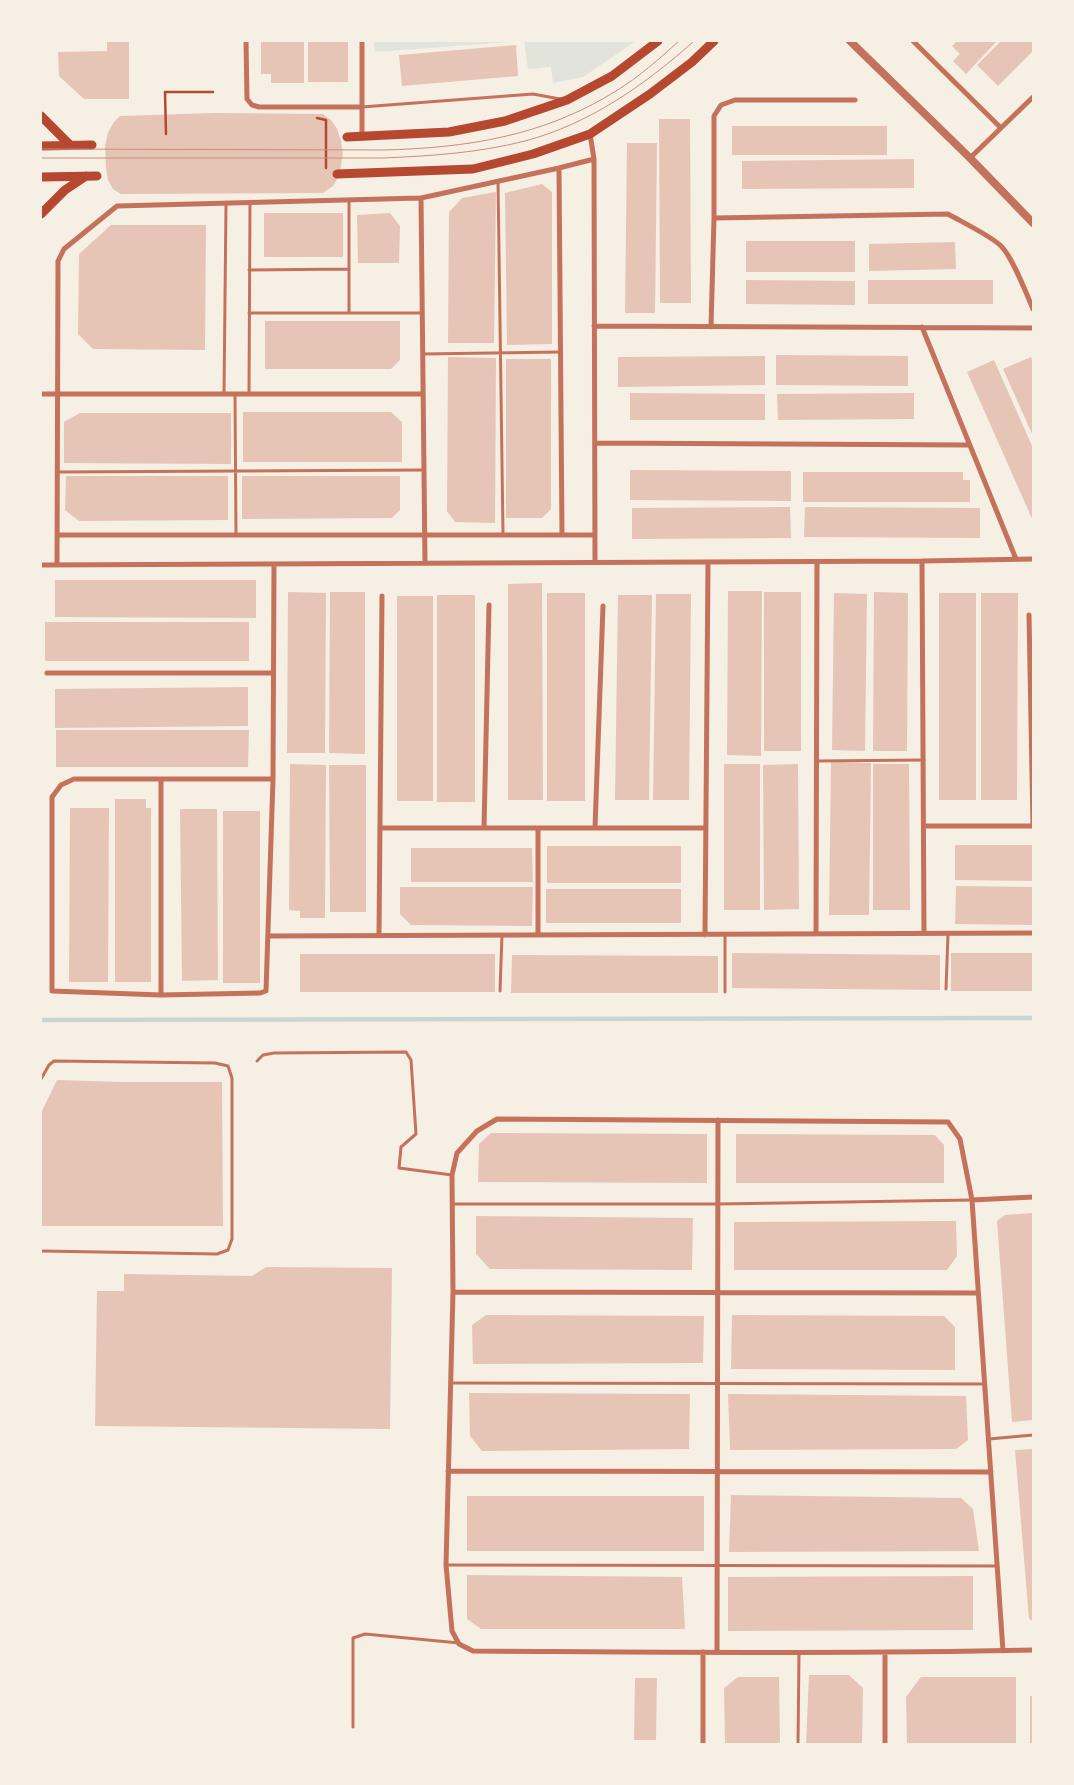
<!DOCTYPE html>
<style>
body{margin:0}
#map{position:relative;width:1074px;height:1785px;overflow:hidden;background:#f6efe4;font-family:"Noto Serif",serif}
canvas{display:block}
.frame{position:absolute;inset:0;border:42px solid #f6efe4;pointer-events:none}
</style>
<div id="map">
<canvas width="1074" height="1785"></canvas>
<div class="frame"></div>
</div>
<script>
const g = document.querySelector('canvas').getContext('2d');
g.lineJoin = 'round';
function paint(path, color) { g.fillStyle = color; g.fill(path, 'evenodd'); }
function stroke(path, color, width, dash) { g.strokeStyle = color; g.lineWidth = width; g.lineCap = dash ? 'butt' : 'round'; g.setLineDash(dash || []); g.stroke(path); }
paint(new Path2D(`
 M374,41H523L375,52Z
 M524,41H636L583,77L553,83L551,67L528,69Z`), '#e2e4dc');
stroke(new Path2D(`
 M41,1020L1033,1018`), '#c9d6d2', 4.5);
paint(new Path2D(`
 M107,41H129V99H84L59,76L58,52L107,51Z
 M261,41H304V83H271V74H261Z
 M308,41H348V82H308Z
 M957,41H997L966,74L953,61L960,54L952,46Z
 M1001,41H1033V51L998,86L977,65Z
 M516,45L518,76L402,86L399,55Z
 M215,113L323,114L331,120L337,129L341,141L343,154L339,176L333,186L323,193L121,194L113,189L108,180L106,168L105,145L108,133L113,123L120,116Z
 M659,119H690L691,303H660Z
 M732,126H887V155H732Z
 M627,143H657L655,313H625Z
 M914,159V188L742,189V161Z
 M542,184L552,192V344L507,345L505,193Z
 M496,192L494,343H448L449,212L462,198Z
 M264,213H343V257H264Z
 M390,213L400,226L399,263H358L357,215Z
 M111,225H206L205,350L93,349L78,334L79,254Z
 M746,241H855V272H746Z
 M955,242L956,269L869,271V244Z
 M746,280L855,281V305L746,304Z
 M868,280H993V304H868Z
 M265,321H400V360L391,369H265Z
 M776,355L908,356V386L776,385Z
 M765,356V385L618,387V357Z
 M448,357L496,358L495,523L455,522L447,511Z
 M1031,357L1033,362V436L1003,369Z
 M506,359H551V509L542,518H506Z
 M994,360L1033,448V521L967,372Z
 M630,393L765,394V420H630Z
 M914,393V419L778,420L777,394Z
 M243,412H391L402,422V462H243Z
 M80,413H231V464L64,463V422Z
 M630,470L791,471V501L630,500Z
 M803,472H963V480H970V502H803Z
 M66,476H228V520L79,521L65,510Z
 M242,476H400V510L392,518L242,519Z
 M790,507L791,538L632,539V508Z
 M805,507L980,508V538L804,537Z
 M55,580H256V618L55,617Z
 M542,583L543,800H508V584Z
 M728,591H762L761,756L727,755Z
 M288,592L326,593L325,753H287Z
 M330,592H365V754L329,753Z
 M764,592H801V751H764Z
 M874,592L908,593L907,751H873Z
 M547,593H585V801H547Z
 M834,593L867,594L865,751L832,750Z
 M939,593H976V800H939Z
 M981,593H1018L1017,800H981Z
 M656,594H691L689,800H653Z
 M437,595H475V802H437Z
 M618,595H652L649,800H615Z
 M397,596H433V801H397Z
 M45,622H249V661H45Z
 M248,687V726L55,728V689Z
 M56,730H249L248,767H56Z
 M831,762L871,763L869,915H829Z
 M290,764L326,765L325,918H300V911L289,910Z
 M724,764H760V910H724Z
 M798,764L799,909L764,910L763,765Z
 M873,764H909L910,910H873Z
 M329,765H366V912H330Z
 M115,799H146V808H151V982H115Z
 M70,808H109L108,982H69Z
 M180,809H217L218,980L182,981Z
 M223,811H260V983H223Z
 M955,845H1033V881L955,880Z
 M547,846H681V883H547Z
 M411,848H532L533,882H411Z
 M956,886L1033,887V925L955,924Z
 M400,887H533L532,926L411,925L400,914Z
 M546,889H681V923H546Z
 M732,953L940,955V990L732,988Z
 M951,953H1033V991H951Z
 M300,954H495V992H300Z
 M512,955L718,956V993H511Z
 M57,1080L121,1082H222L223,1226H41V1113Z
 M491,1133L707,1134V1183L478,1182L479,1144Z
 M736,1134L935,1135L944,1145V1183H736Z
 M1033,1213V1420L1012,1422L997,1221L1005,1215Z
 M476,1216L693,1218L692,1270L490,1269L476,1254Z
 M956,1221L957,1256L947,1270H734V1222Z
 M266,1267L392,1268L390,1429L95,1426L97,1291H124V1274L252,1276Z
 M486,1315L704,1316L703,1363L473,1364L472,1325Z
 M732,1315L944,1316L955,1327V1370L731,1369Z
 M469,1393L690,1394L689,1449L482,1451L470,1436Z
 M728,1394L966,1396L968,1440L956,1449L730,1450Z
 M1033,1449V1621L1029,1619L1015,1450Z
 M731,1495L961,1498L973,1509L979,1551L729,1552Z
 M467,1496H704V1551H467Z
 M467,1575L682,1577L685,1629H481L467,1619Z
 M973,1576V1630L728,1631V1577Z
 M809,1675H849L863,1688L862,1744H806Z
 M738,1677H779L780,1744H725L724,1688Z
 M921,1677H1016V1744H907L906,1697Z
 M635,1678H657L656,1740H634Z
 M1030,1696H1033V1744H1030Z`), '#e6c5b7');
stroke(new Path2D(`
 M317,118L326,120V168
 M166,134L165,92H213`), '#b5482f', 2.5);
stroke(new Path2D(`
 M362,107L533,94L560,99
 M498,181L503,534
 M249,270L349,269V200
 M249,313H349V269
 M349,313H422
 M423,354L561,352
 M224,394L226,204
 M235,394L236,534
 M249,394L250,203
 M58,472L424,470
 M817,761L924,760
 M946,989L948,934
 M500,991L502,935
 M725,992V935
 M257,1061L263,1055L274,1053L406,1052L411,1060L416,1134L401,1147L399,1168L452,1175
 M41,1079L49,1065L54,1061L215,1063L228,1066L232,1078V1239L228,1250L217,1254L41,1251
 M453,1204H718L972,1200
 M451,1383L985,1384
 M989,1439L1033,1435
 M446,1565L997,1566
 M353,1727V1638L365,1634L459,1643
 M798,1744L799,1653`), '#c5725c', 3);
stroke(new Path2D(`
 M246,41L247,99L252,105L259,107H361
 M362,41V136
 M913,41L1001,128
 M590,134L594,159L595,562
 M970,158L1033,97
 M559,168L562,535
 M421,198L425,563
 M714,218L948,214C962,222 991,236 1001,246C1013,258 1026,293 1033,309
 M594,326L1033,328
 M711,327L714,218V116L721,105L735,100H855
 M922,327L1016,559
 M41,394H423
 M595,443L968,445
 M58,535H595
 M922,561L924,933
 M41,565L922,561L1033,559
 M57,565L58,261L64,249L117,206L421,198L559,168L594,159
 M1029,615L1033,826
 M47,673H273
 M161,779V995
 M273,779H74L61,785L52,797V991L161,995L260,993L266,991L273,779L274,564
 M925,826H1033
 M381,828H705
 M484,828L489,605
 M595,828L603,606
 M816,934L817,562
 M538,935V828
 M705,935L708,562
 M269,936L1033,933
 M379,936L382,596
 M972,1200L1033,1197
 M453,1292L978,1293
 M448,1471L991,1472
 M1003,1651L972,1200L960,1139L948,1122L497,1119L477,1131L457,1153L452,1175L453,1292L446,1565L452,1631L459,1644L473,1651C659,1652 846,1654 1033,1650
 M703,1652V1744
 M717,1652L718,1120
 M885,1653V1744`), '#c5725c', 5);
stroke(new Path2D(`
 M850,41L970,158L1033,223`), '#c5725c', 8);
stroke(new Path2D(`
 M41,116L70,145
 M347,137L449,132L505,121L567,100L612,76L658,41
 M41,146L92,145
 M337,174L473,169L533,154L590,134L650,94L692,62L714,41
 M41,177L97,176
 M41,214L65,190L86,176`), '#b5482f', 9);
stroke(new Path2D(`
 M41,149L383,150C467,148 544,136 616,91C639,77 659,59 679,41
 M41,158H382C430,156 478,153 525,141C589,124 645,85 694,41`), '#cf8b77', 1);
</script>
